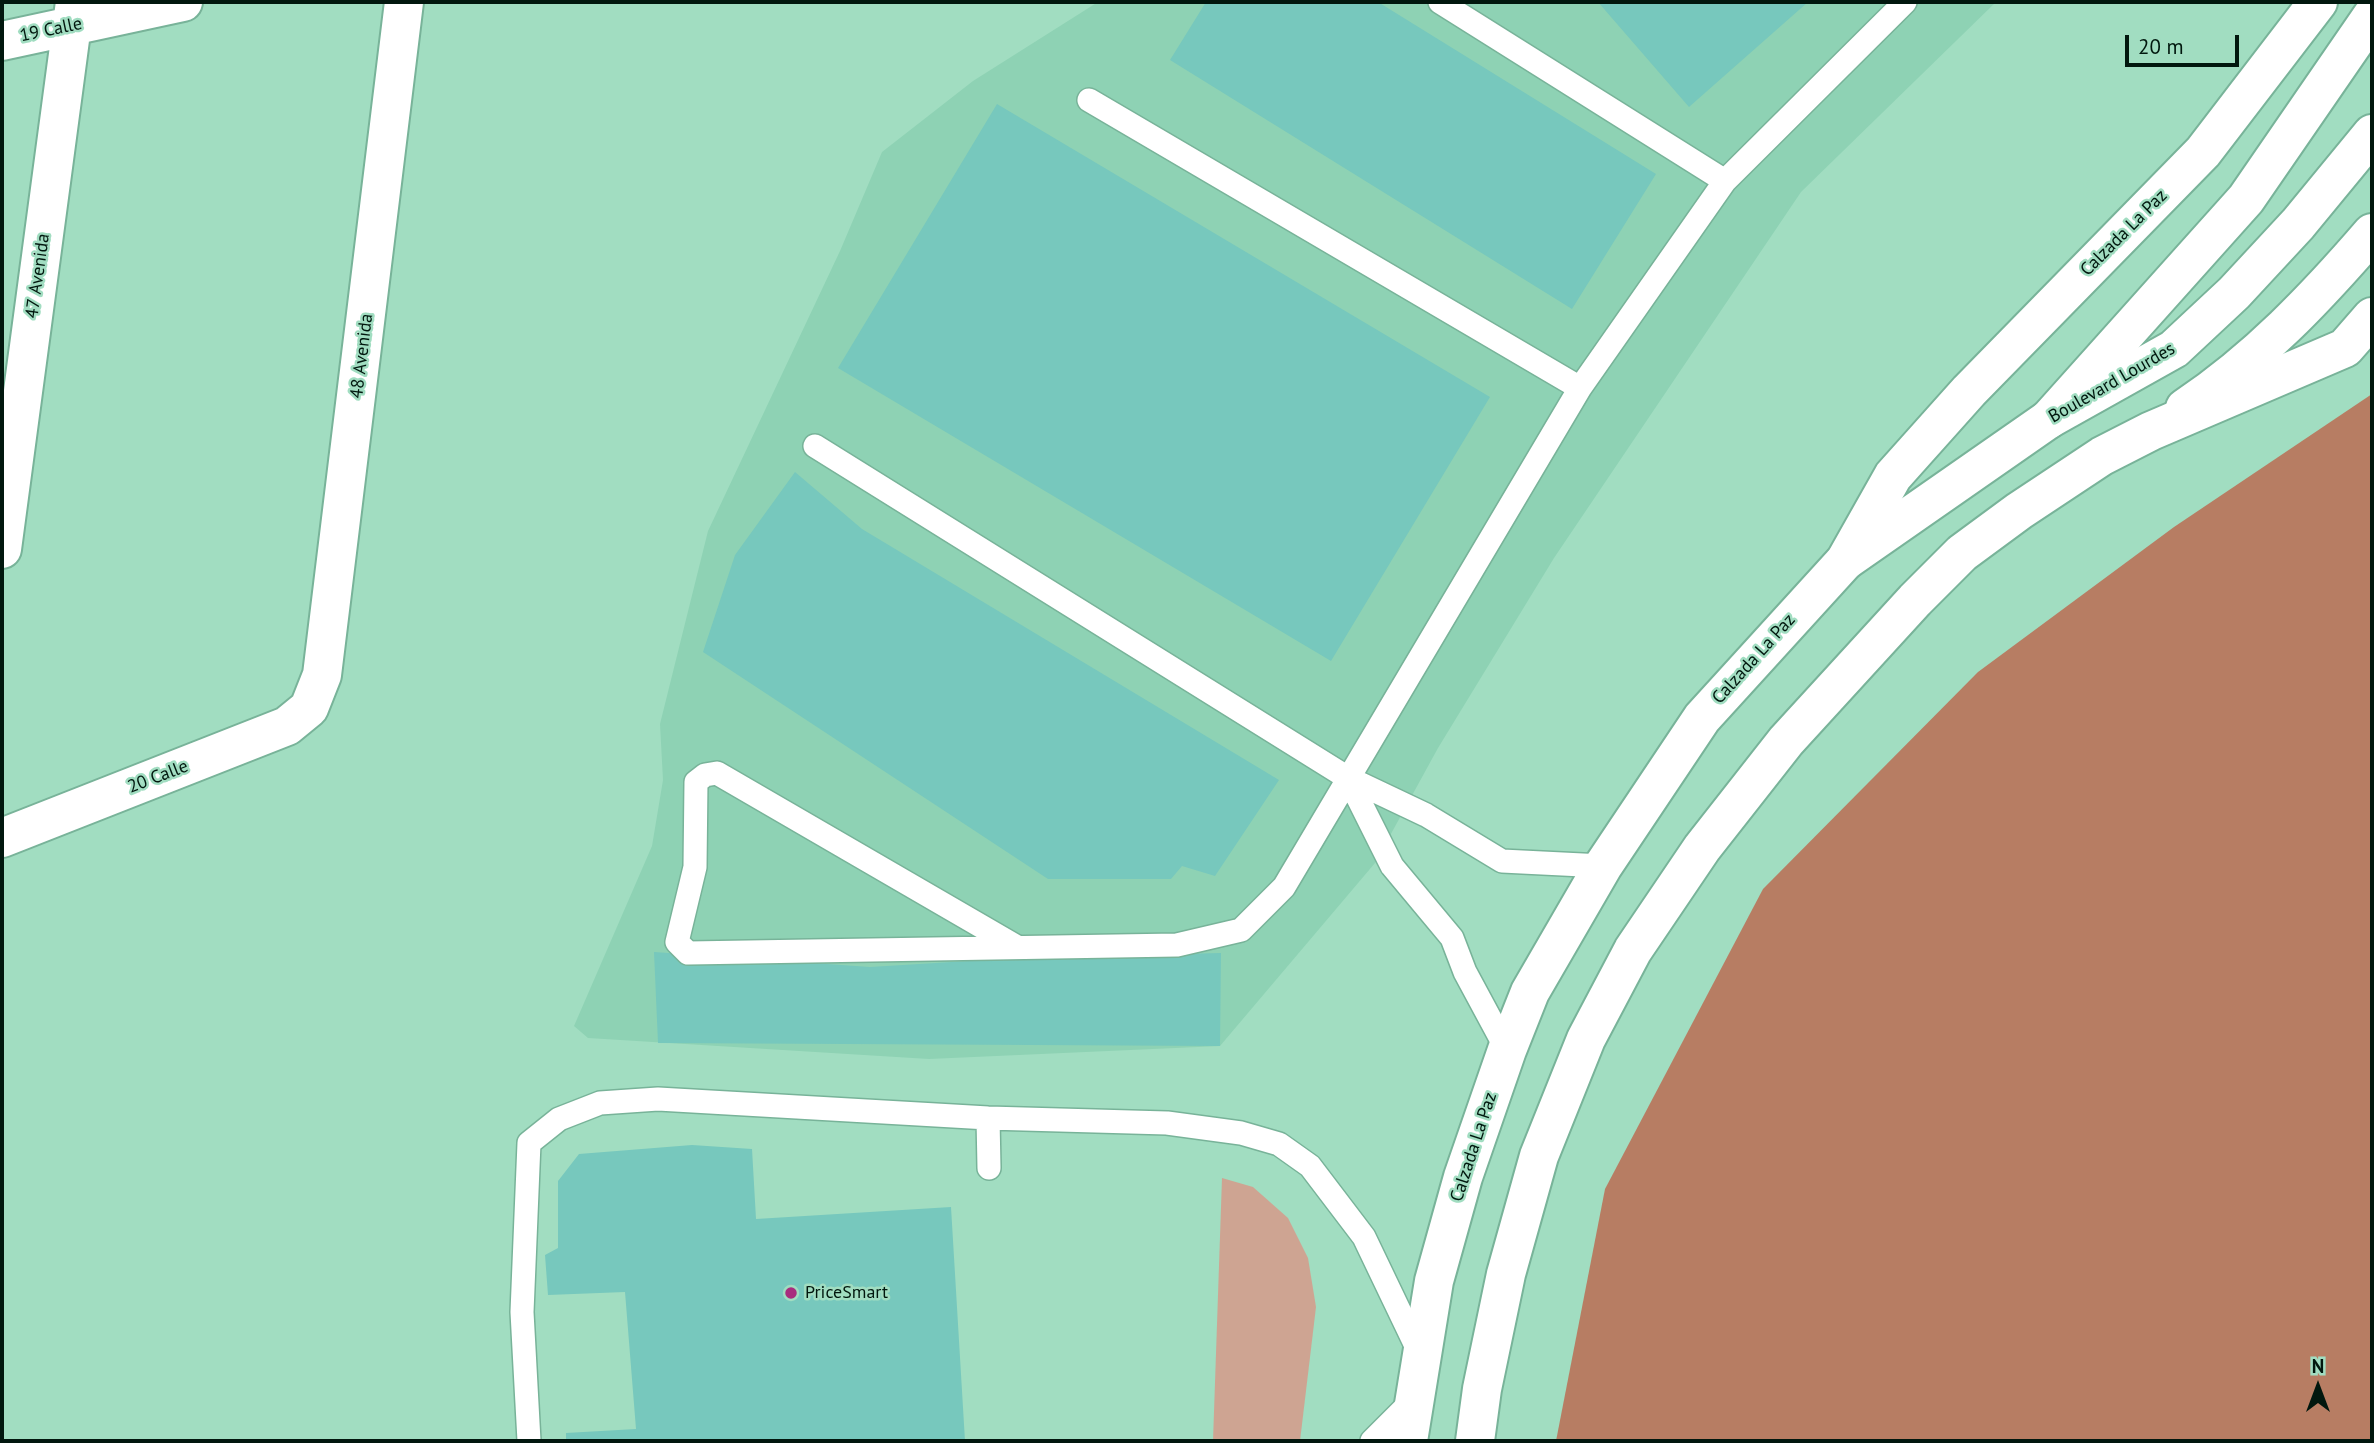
<!DOCTYPE html>
<style>
body{margin:0}
#map{position:relative;width:2374px;height:1443px;overflow:hidden;background:#a1ddc1;font-family:"PT Sans",sans-serif}
canvas{display:block}
.frame{position:absolute;inset:0;border:4px solid #01170e;pointer-events:none}
.north{position:absolute;left:2283px;top:1352px;width:70px;height:70px;-webkit-text-stroke:5px #a1ddc1;paint-order:stroke;rotate:0deg;font-size:19px;font-weight:700;line-height:28px;text-align:center;color:#01170e}
.north::after{content:'';display:block;margin:auto;width:24px;height:32px;background:#01170e;clip-path:polygon(50% 0,100% 100%,50% 72%,0 100%)}
.scale{position:absolute;left:2125px;top:35px;width:114px;height:32px;box-sizing:border-box;border:4px solid #01170e;border-top:0;padding-left:9px;font-size:21px;line-height:24px;white-space:nowrap;color:#01170e;-webkit-text-stroke:5px #a1ddc1;paint-order:stroke}
</style>
<div id="map">
<canvas width="2374" height="1443"></canvas>
<div class="frame"></div>
<div class="north">N</div>
<div class="scale">20 m</div>
</div>
<script>
const g = document.querySelector('canvas').getContext('2d');
g.lineJoin = 'round';
function paint(path, color) { g.fillStyle = color; g.fill(path, 'evenodd'); }
function stroke(path, color, width, dash) { g.strokeStyle = color; g.lineWidth = width; g.lineCap = dash ? 'butt' : 'round'; g.setLineDash(dash || []); g.stroke(path); }
function drawText(font, color, halo, rows, align = 'center') {
  g.font = font + ' "PT Sans",sans-serif'; g.lineWidth = 5; g.setLineDash([]); g.textBaseline = 'middle'; g.strokeStyle = halo; g.fillStyle = color; for (const [text, x, y, turn = 0] of rows) {
    g.save(); g.translate(x, y); g.rotate((+turn || 0) * Math.PI / 180); g.textAlign = isNaN(turn) ? turn : align; if (halo) g.strokeText(text, 0, 0); g.fillText(text, 0, 0); g.restore();
  }
}
paint(new Path2D(`
 M1098,2H1996L1801,192L1554,558L1438,748L1375,863L1220,1046L929,1059L588,1038L574,1026L652,846L663,780L660,724L708,531L840,251L882,152L973,81Z`), '#8ed2b4');
paint(new Path2D(`
 M1222,1178L1253,1187L1288,1218L1308,1258L1316,1307L1300,1441H1213Z`), '#cea492');
paint(new Path2D(`
 M2372,394V1441H1556L1605,1189L1763,889L1978,672L2174,527Z`), '#b77d63');
paint(new Path2D(`
 M1206,2H1378L1656,174L1572,309L1170,60Z
 M1598,2H1808L1689,107Z
 M997,104L1490,397L1331,661L838,368Z
 M795,472L862,529L1279,780L1215,876L1182,866L1171,879H1048L703,652L735,555Z
 M654,952L870,967L1018,958L1221,953L1220,1046L658,1043Z
 M692,1145L752,1149L756,1219L951,1207L965,1441H566V1433L636,1429L625,1292L548,1295L545,1255L558,1248V1181L579,1154Z`), '#77c8bd');
const service = new Path2D(`
 M1440,2L1725,181
 M1089,100L1580,388
 M815,446L1348,778L1426,815L1502,861L1603,866
 M1348,778L1392,866L1452,938L1465,972L1507,1050
 M1017,947L717,773L705,775L696,782L695,867L677,942L688,953L1177,945L1241,930L1284,887L1580,388L1725,181L1905,2
 M988,1118L989,1168
 M529,1441L522,1312L529,1143L559,1119L600,1103L658,1099L988,1118L1167,1123L1241,1133L1279,1144L1310,1166L1364,1237L1420,1354
 M1372,1441L1414,1399`);
const minor = new Path2D(`
 M2,41L183,2
 M2,549L75,2
 M2,838L287,726L309,708L322,675L404,2`);
const secondary = new Path2D(`
 M2185,408C2257,360 2316,298 2372,233
 M1845,561L2049,419L2174,349L2234,293L2298,224L2372,134`);
const primary = new Path2D(`
 M2049,419L2246,199L2372,16
 M1408,1441L1434,1281L1463,1177L1507,1050L1530,992L1603,866L1702,718L1845,561L1893,476L1969,391L2203,152L2318,2
 M1475,1441L1482,1389L1506,1274L1539,1156L1586,1039L1633,950L1702,848L1786,741L1915,600L1962,553L2019,511L2102,456L2151,431L2345,348L2372,317`);
stroke(service, '#78b399', 26);
stroke(minor, '#78b399', 42);
stroke(secondary, '#78b399', 42);
stroke(primary, '#78b399', 42);
stroke(service, '#fff', 23);
stroke(minor, '#fff', 38);
stroke(secondary, '#fff', 38);
stroke(primary, '#fff', 38);
for (const [x, y, r, color] of [
 [791,1293,7,"#a82c7e"]
]) { const dot = new Path2D(); dot.arc(x, y, r, 0, 2 * Math.PI); g.fillStyle = color; g.fill(dot); stroke(dot, '#a1ddc1', 2.5); }
drawText('18px', '#01170e', '#a1ddc1', [
 ["19 Calle",51,30,-12],
 ["Calzada La Paz",2124,233,-45],
 ["47 Avenida",38,276,-82],
 ["48 Avenida",362,356,-83],
 ["Boulevard Lourdes",2112,383,-30],
 ["Calzada La Paz",1754,659,-48],
 ["20 Calle",158,777,-21],
 ["Calzada La Paz",1474,1147,-72]
]);
drawText('18px', '#01170e', '#a1ddc1', [
 ["PriceSmart",805,1293]
], 'left');
</script>
